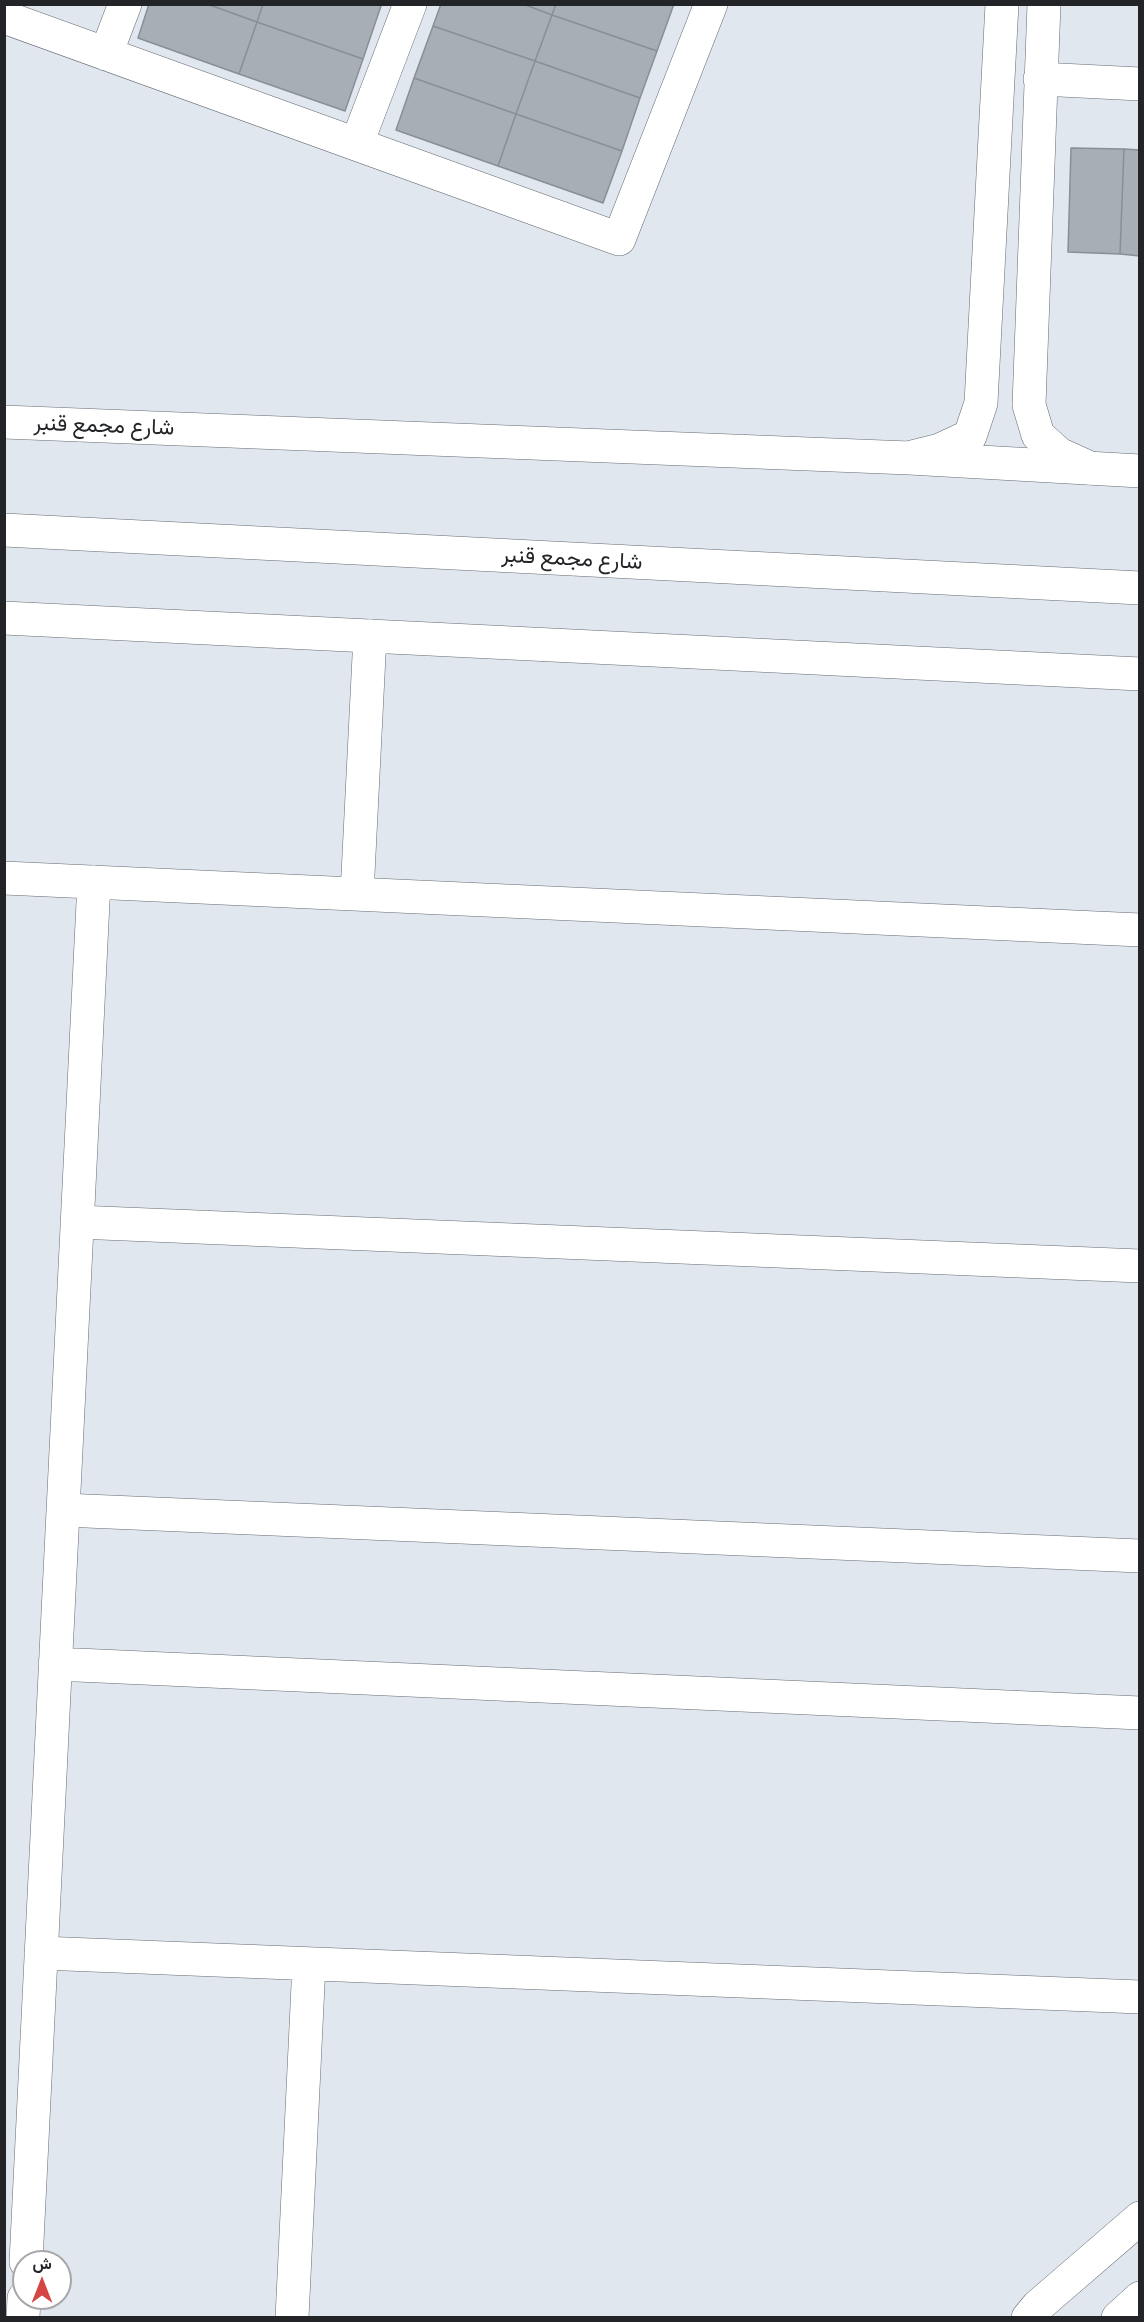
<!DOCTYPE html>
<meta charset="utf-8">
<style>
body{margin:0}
#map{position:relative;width:1144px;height:2322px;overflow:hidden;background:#e0e7ef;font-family:Karla,Vazirmatn,sans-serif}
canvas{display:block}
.frame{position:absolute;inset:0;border:6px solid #222427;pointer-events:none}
.north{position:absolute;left:12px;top:2250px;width:60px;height:60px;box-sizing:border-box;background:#fff;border:2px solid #a7a7a9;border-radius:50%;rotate:0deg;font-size:16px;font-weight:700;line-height:24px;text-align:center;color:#222427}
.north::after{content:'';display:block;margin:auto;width:21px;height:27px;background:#d44544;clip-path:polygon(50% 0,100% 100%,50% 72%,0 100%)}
</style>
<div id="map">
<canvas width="1144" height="2322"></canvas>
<div class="frame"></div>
<div class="north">ش</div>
</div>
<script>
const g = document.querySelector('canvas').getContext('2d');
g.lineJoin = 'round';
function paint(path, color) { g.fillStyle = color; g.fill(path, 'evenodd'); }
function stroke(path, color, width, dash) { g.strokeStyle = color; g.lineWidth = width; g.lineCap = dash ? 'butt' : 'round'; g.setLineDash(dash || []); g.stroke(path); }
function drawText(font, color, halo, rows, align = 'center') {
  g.font = font + ' Karla,Vazirmatn,sans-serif'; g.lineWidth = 4.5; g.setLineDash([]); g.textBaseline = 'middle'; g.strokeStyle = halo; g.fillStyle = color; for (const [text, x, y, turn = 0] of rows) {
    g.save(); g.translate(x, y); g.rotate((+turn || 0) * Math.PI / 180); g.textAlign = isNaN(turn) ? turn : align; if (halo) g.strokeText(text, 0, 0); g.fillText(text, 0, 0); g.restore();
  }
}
const building = new Path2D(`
 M149,4H207L257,22L239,74L138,38Z
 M207,4H263L257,22Z
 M263,4H378L381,6L363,59L257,22Z
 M441,4H523L552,15L535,61L433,26Z
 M523,4H556L552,15Z
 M556,4H674L657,51L552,15Z
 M552,15L657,51L640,98L535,61Z
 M257,22L363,59L345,111L239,74Z
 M433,26L535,61L516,114L414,78Z
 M535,61L640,98L622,151L516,114Z
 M414,78L516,114L498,166L396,130Z
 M516,114L622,151L603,203L498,166Z
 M1071,148L1124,149L1120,254L1068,252Z
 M1124,149L1140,150V256L1120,254Z`);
paint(building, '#a7aeb5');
stroke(building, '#888f96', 1.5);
const minor = new Path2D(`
 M1044,4L1029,405L1038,435L1059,454L1090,468
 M4,17L619,239L711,4
 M106,54L125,4
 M1040,79L1140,84
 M357,143L410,4
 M912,457L940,450L970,436L981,403L1002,4
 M4,618L1140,674
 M4,878L1140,930
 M357,894L370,636
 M77,1222L1140,1266
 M63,1510L1140,1556
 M55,1664L1140,1713
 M41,1953L1140,1997
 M26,2262L94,882
 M23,2318L24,2298
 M292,2318L309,1964
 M1028,2318L1038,2306L1140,2218
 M1118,2318L1140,2298`);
const major = new Path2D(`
 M4,422L909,458L1140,471
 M4,530L1140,588`);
stroke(minor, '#656b72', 34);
stroke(major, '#656b72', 34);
stroke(minor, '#fff', 33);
stroke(major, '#fff', 33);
drawText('22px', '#222427', '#fff', [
 ["شارع مجمع قنبر",104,426,2],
 ["شارع مجمع قنبر",572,559,3]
]);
</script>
